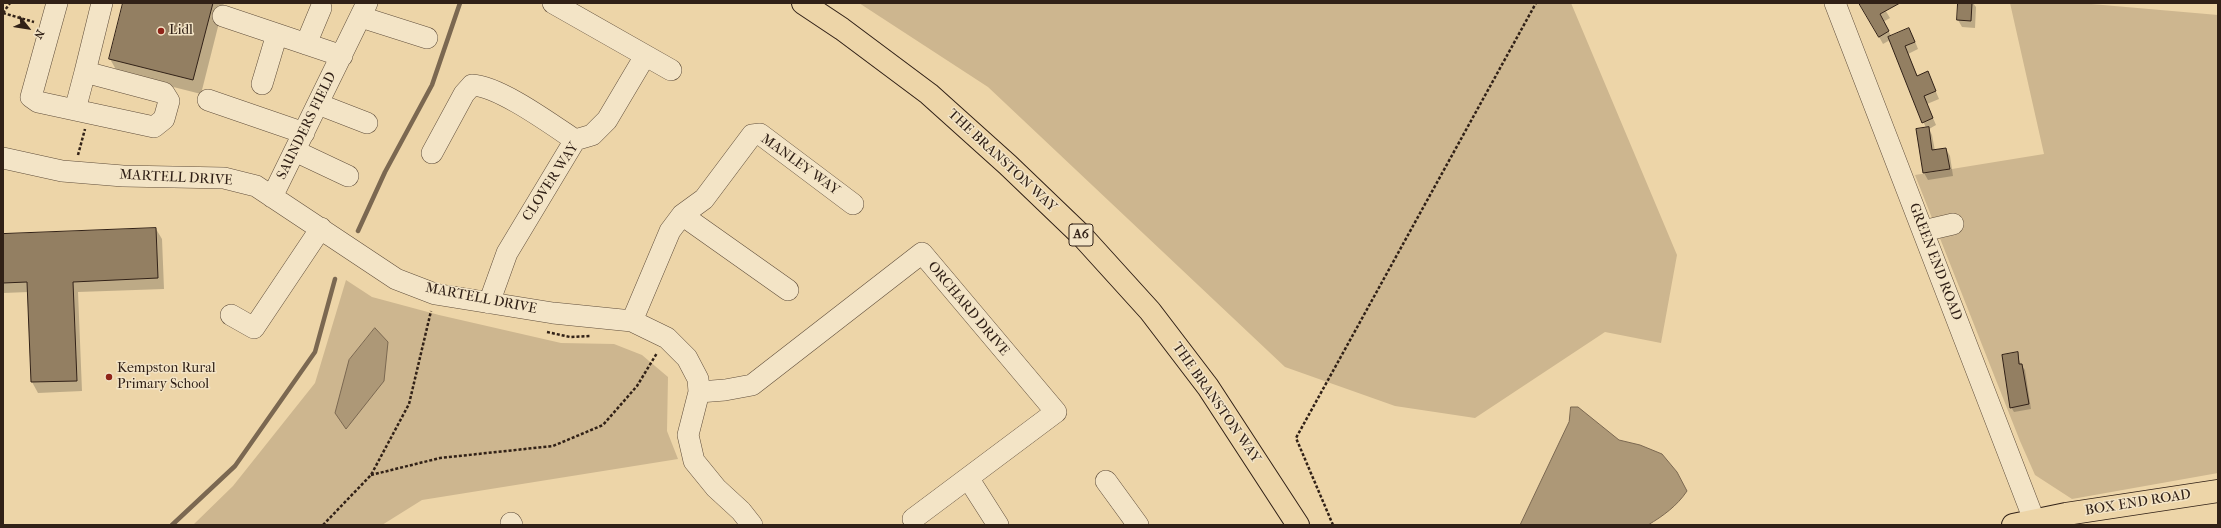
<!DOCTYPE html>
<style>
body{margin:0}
#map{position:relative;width:2221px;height:528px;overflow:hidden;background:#edd5a8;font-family:"IM FELL French Canon",serif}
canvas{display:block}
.frame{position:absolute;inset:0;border:4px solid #312117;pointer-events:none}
.north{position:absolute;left:8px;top:8px;width:40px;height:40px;-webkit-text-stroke:3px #f3e4c6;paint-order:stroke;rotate:120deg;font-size:11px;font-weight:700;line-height:16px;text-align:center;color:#312117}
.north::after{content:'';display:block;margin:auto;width:14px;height:18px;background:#312117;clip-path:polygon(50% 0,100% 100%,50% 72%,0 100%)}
</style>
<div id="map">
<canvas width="2221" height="528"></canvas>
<div class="frame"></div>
<div class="north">N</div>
</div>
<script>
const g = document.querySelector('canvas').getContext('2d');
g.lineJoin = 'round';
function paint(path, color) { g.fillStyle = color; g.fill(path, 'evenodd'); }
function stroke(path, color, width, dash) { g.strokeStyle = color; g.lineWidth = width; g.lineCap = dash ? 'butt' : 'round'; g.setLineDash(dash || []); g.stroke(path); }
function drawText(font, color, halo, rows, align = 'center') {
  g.font = font + ' "IM FELL French Canon",serif'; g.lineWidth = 3; g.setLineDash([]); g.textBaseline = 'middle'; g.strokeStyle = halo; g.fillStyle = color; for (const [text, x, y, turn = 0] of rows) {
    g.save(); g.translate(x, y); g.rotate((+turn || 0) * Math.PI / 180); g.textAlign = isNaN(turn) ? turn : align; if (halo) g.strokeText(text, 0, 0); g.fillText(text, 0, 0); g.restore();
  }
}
paint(new Path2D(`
 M859,3H1571L1677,255L1661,343L1605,332L1475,418L1395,406L1285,367L988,87Z
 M2010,3H2080L2218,15V473L2072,499L2035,475L2020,441L1915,175L2044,154Z
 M346,280L372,297L439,315L561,343L614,344L642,355L668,377L667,431L678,459L422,500L382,525H193L233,486L315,383Z`), '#cdb68f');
const water = new Path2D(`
 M375,328L388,342L384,381L346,429L335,413L349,360Z
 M1571,407H1578L1619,440L1640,445L1662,454L1677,472L1687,491C1677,506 1663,516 1648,525H1520L1569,422Z`);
paint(water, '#ad9877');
stroke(water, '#7b6851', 1);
paint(new Path2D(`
 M124,3H224L201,94L118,73L110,59Z
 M1860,3H1881L1890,18L1883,22L1892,37L1909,29L1913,36L1918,49L1908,54L1918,77L1931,80L1939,99L1927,104L1936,125L1929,129L1932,135L1935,151L1946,149L1950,156L1953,176L1928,180L1924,173L1926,128L1890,40L1883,44Z
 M1959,3H1973L1976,7L1975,28L1962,27L1958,20Z
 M156,229L162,239L164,289L78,292L82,391L38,393L32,382L29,292L3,293V235Z
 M2017,354L2021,365L2025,370L2031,409L2014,412L2011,407Z`), '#0003');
stroke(new Path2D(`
 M358,231L385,172L432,85L460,3
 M172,525L235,466L315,352L335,279`), '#7b6851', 4.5);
const building = new Path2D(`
 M123,3H213L193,80L109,59Z
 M1859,3H1900L1880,14L1889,31L1879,37Z
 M1958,3H1972L1971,21L1957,20Z
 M1909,28L1915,42L1905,46L1917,76L1928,71L1936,91L1924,96L1933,118L1922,123L1888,37Z
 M1929,127L1932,150L1946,148L1950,169L1923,173L1916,129Z
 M156,228L158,278L73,282L77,381L31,382L27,282L3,283V234Z
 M2018,352L2019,364H2022L2029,404L2010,408L2002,355Z`);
paint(building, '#937f62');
stroke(building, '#312117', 1);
const minor = new Path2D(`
 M57,3L31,97L38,102L154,127L164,119L169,101L164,93L85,72L102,3
 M553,3L671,70
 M1835,3L2036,525
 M223,16L342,56
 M361,17L427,38
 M306,44L321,8
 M262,84L277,34
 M208,100L304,133
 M318,104L367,123
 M75,110L85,72
 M295,151L348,176
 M432,153L464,94L472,85C499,86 551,124 575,140
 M3,158L62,171L123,176L224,178L256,186L396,279L435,294L553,313L632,321L667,338L687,358L698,379L699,392L688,435L694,461L716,488L741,511L752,525
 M272,197L367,3
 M682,215L788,290
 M1923,231L1953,224
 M489,303L507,253L575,140L592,135L607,120L645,56
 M231,315L254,328L321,228
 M632,321L670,231L682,215L704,199L752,135L760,134L853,204
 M699,392L725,390L752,385L922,253L1056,412L913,519
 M968,478L998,525
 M1106,481L1138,525
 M511,523L512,525`);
const major = new Path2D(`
 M2013,525L2066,514L2218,491`);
const highway = new Path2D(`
 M803,3L842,29L929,94L1008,165L1082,236L1150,311L1208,387L1298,525`);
stroke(minor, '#604e3b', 22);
stroke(major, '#312117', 24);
stroke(highway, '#312117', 24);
stroke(new Path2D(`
 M3,13L34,22
 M3,13L10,3
 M78,155L85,129
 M547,332L570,337L591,336
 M371,475L440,458L553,446L603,425L637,386L657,353
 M323,525L371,475L409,404L431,311
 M1333,525L1296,438L1536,3`), '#312117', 2.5, [3, 2]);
stroke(minor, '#f3e4c6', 21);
stroke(major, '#edd5a8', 22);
stroke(highway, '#edd5a8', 22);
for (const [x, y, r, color] of [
 [161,31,4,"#8f2418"],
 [109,377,4,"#8f2418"]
]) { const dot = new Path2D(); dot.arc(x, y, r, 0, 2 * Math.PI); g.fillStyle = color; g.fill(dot); stroke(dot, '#f3e4c6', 1.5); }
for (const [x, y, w] of [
 [1081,235,24]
]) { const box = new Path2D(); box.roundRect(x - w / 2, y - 11, w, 22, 3); g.fillStyle = '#f3e4c6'; g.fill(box); stroke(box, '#312117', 1); }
drawText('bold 13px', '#312117', null, [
 ["A6",1081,235]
]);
drawText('14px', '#312117', '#f3e4c6', [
 ["Lidl",169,31],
 ["Kempston Rural",117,369],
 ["Primary School",117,385]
], 'left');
drawText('14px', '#312117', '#f3e4c6', [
 ["SAUNDERS FIELD",307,126,-64],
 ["THE BRANSTON WAY",1002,161,43],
 ["MANLEY WAY",800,165,36],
 ["MARTELL DRIVE",176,178,3],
 ["CLOVER WAY",551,182,-57],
 ["GREEN END ROAD",1935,262,69],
 ["MARTELL DRIVE",481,299,11],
 ["ORCHARD DRIVE",968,309,50],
 ["THE BRANSTON WAY",1216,403,55],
 ["BOX END ROAD",2138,503,-9]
]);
</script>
